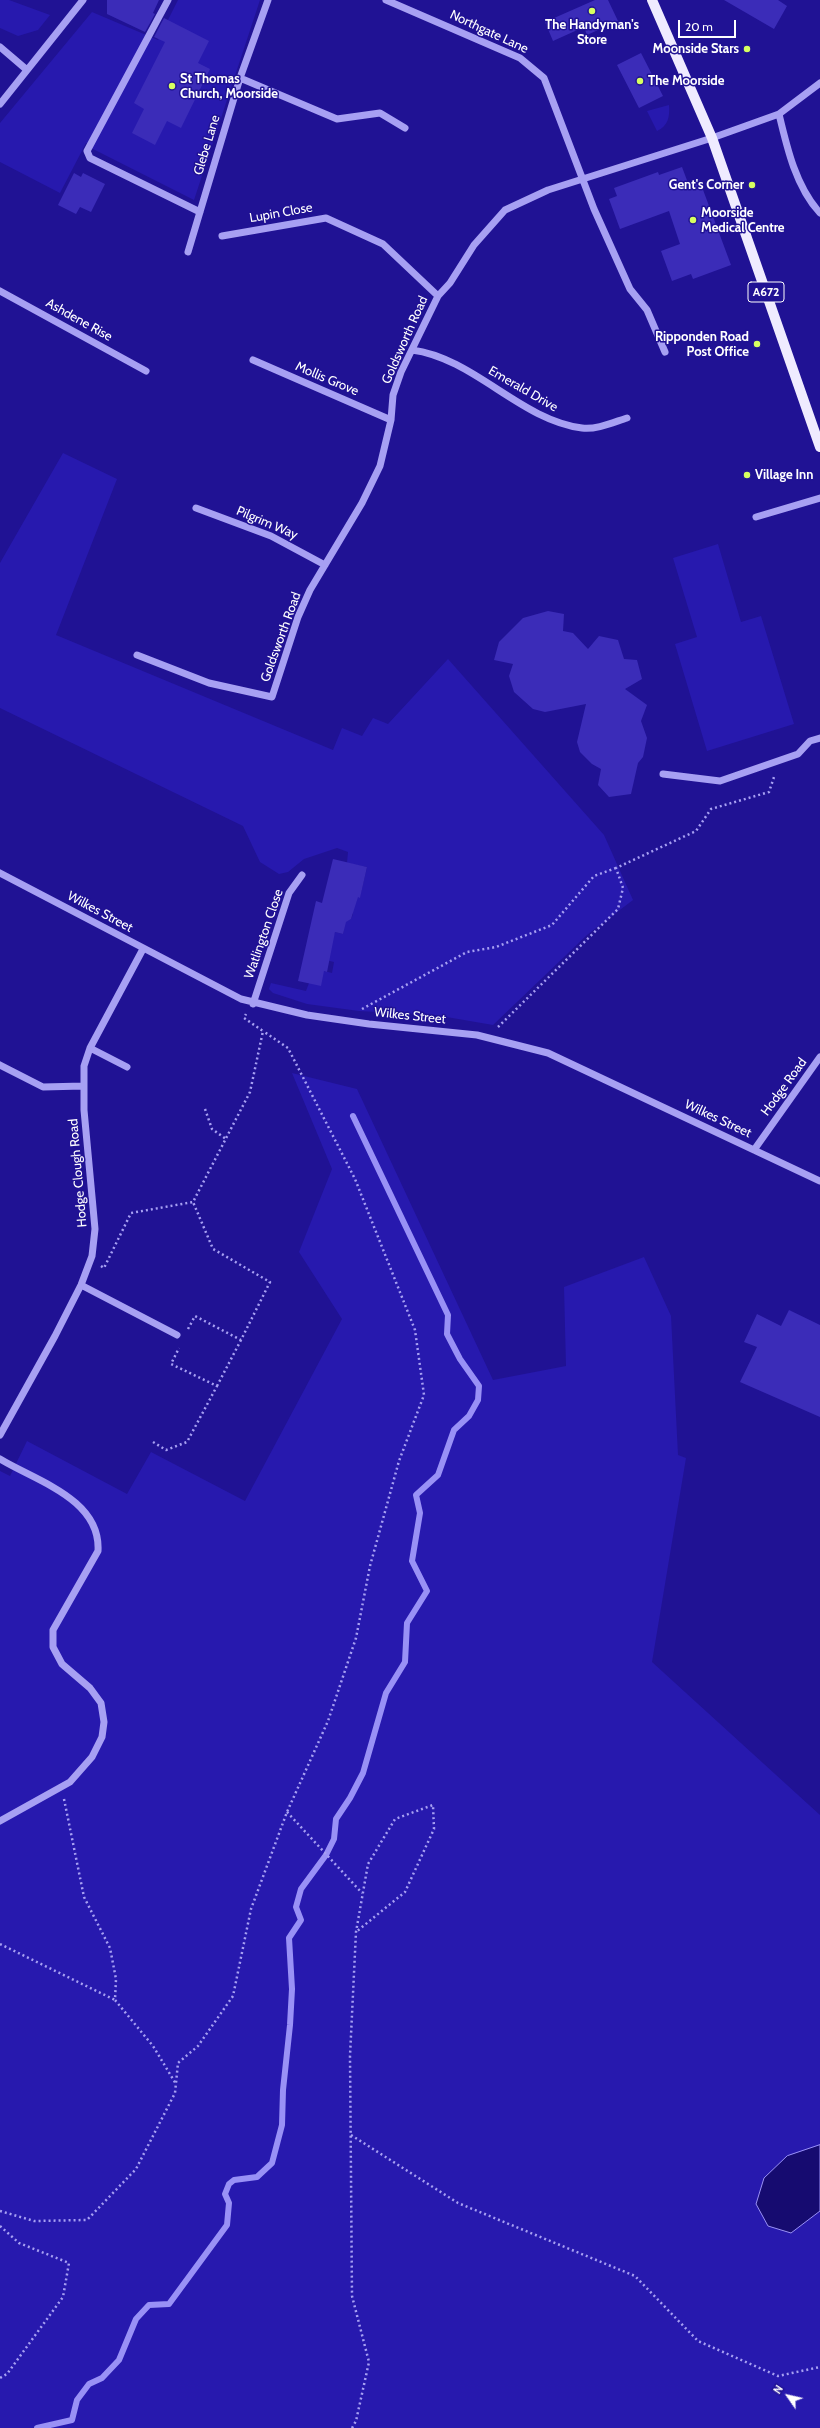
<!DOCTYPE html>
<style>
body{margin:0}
#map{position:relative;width:820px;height:2428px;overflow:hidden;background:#201294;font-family:Cabin,sans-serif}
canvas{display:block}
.north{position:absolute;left:768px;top:2376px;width:40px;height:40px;-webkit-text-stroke:3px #201294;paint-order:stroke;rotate:304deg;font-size:11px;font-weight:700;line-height:16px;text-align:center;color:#fff}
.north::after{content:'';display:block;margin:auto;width:14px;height:18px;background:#fff;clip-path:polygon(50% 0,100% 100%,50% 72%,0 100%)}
.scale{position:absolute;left:678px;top:20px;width:58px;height:18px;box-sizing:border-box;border:2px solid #fff;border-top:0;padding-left:5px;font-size:12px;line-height:14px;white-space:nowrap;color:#fff;-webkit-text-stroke:3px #201294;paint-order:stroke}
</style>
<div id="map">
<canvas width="820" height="2428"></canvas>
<div class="north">N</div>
<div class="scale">20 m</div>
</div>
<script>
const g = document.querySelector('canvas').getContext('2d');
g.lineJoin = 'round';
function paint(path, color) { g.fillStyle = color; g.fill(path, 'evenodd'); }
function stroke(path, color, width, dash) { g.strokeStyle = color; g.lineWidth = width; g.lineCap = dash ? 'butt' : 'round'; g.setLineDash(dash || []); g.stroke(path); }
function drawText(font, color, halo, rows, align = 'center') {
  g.font = font + ' Cabin,sans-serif'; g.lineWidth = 3; g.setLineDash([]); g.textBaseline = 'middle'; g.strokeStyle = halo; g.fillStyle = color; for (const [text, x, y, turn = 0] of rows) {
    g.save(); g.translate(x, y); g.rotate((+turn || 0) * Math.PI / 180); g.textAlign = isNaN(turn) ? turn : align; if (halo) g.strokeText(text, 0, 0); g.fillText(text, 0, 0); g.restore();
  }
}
paint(new Path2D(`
 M0,0H9L50,15L38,30L18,36L0,28Z
 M178,0H260L194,200L93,149L86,143L60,193L0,162V123L92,12L158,40Z
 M669,105C670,117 668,126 657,131L647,111Z
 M63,453L117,479L56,635L333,750L342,728L362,736L373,718L388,724L448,659L604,835L633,900L587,935L493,1025L435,1015L359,1011L307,1004L273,993L269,989L271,983L306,991L309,983L324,971L332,973L334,962L326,960L335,932L343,934L345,922L351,919L353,914L345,894L360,897L367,867L347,863L348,852L337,848L304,859L288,872L279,874L260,862L243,826L0,708V563Z
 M718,544L741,622L761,616L794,724L707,751L675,644L697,637L673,558Z
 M292,1073L357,1089L493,1380L566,1366L564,1287L644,1257L671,1316L678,1455L686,1458L652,1662L820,1815V2428H0V1471L10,1476L27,1441L127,1494L151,1452L245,1501L342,1319L299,1252L332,1169Z`), '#2719ae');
const water = new Path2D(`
 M820,2145V2211L791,2233L768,2226L756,2204L764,2178L787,2156Z`);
paint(water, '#160b70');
stroke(water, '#9991f6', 1);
stroke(new Path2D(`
 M37,2428L72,2420L77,2400L89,2384L102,2378L119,2360L136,2319L149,2305L169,2304L227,2225L229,2203L225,2194L229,2184L234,2180L257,2177L272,2163L282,2125L283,2090L290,2025L292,1989L289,1938L301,1920L296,1907L301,1889L326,1855L334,1839L336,1819L350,1798L363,1773L386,1693L405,1662L407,1623L427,1591L412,1561L420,1513L416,1495L438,1475L454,1430L469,1416L478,1400L479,1386L460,1359L447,1334L448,1315L353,1116`), '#9991f6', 6);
paint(new Path2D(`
 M107,0H159L153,13L155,14L145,32L107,14Z
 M595,0H608L618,21L587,35L584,27L553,41L545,22Z
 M724,0H778L787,6L774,29Z
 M164,18L209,41L198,63L210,69L181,128L167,121L155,145L132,133L144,109L134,103L165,42L154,37Z
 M641,53L663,96L639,108L617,65Z
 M682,167L688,183L699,179L731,265L693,279L691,274L672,281L661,251L680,244L669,211L620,229L609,199L617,196L614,188L658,172L659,175Z
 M74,173L81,177L83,173L105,184L91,212L80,207L76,214L58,205Z
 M548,611L564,614L563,631L573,633L588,649L599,636L618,640L624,659L637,660L642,679L625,689L647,705L641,721L647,738L643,757L638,763L631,794L609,797L598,785L601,769L592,764L580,752L577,742L586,704L545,712L533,709L514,692L509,676L513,664L494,660L499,642L523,618Z
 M333,859L367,867L360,898L358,897L351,919L346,922L343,934L335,932L327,972L324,971L321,986L298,981L316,901L322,903Z
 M789,1310L820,1325V1417L740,1382L757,1347L744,1342L757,1314L781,1326Z`), '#3b2cb8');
stroke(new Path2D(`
 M362,1009L467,952L496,947L552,925L594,876L616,868
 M498,1027L618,909L623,888L616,868L696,831L711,809L769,792L774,777
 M205,1109L212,1129L226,1139
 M101,1266L104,1268L131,1213L193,1202L250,1092L263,1031L244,1018L246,1014
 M188,1329L195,1316L241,1340L270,1282L213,1249L193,1202
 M217,1386L241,1340
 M153,1442L166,1450L187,1442L217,1386L171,1364L179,1348
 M64,1799L84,1897L110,1948L116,1979L115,2000L153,2046L176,2084
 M287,1812L362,1893
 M0,1944L115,2000
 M351,2135L458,2203L635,2276L698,2341L778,2376L820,2367
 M0,2211L34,2221L87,2220L136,2169L175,2093L178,2063L198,2046L233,1996L251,1909L287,1812L328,1721L356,1638L370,1566L399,1461L424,1395L415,1330L355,1179L288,1048L263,1031
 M0,2226L19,2243L69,2263L63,2297L7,2374L0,2378
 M352,2428L356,2421L369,2362L352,2296L350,2056L356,1932L368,1864L395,1819L433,1805L434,1829L405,1892L356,1932`), '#a7a0f3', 2.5, [2, 3]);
stroke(new Path2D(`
 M168,0L87,151L90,158L200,212
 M386,0L520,58L544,78L594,209L630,289L647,310L665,352
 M0,47L27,70
 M240,78L337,119L380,113L405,128
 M0,104L83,0
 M779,114C787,148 796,187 820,213
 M222,236L326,218L383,244L438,296
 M188,252L240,78L268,0
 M0,291L146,371
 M412,350C474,358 520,420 582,428C596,430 614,422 627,418
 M253,360L391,420
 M196,508L271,536L325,565
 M756,517L820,498
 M137,655L209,683L272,697L298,617L310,590L362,503L380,466L391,420L393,395L401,372L438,296L450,283L474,245L505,210L548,190L712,138L779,114L820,83
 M663,774L720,781L798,754L810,741L820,738
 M0,873L241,999L307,1015L369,1024L477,1035L548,1053L820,1181
 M253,1004L289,893L302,875
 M90,1048L127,1067
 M0,1065L43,1087L83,1086
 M754,1150L820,1057
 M81,1285L177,1335
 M0,1435L55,1336L81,1285L92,1256L95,1229L84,1110V1066L90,1048L143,949
 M0,1459C36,1481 101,1499 98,1551L53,1630V1647L62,1664L90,1688L101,1703L104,1722L102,1737L92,1757L70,1782L0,1821`), '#a7a0f3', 7);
stroke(new Path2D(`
 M652,0L712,138L820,447`), '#efebff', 10);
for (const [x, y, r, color] of [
 [592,11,4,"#d7ff61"],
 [747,49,4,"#d7ff61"],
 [640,81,4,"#d7ff61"],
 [172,86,4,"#d7ff61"],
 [752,185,4,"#d7ff61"],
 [693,220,4,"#d7ff61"],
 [757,344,4,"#d7ff61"],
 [747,475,4,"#d7ff61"]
]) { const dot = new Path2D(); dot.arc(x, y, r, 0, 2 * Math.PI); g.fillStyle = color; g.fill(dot); stroke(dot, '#201294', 1.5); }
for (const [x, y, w] of [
 [766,292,36]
]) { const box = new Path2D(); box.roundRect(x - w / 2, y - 10, w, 20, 3); g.fillStyle = '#201294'; g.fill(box); stroke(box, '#fff', 1); }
drawText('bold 12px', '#fff', null, [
 ["A672",766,292]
]);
drawText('bold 13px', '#fff', '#201294', [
 ["The Handyman's",592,25,"center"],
 ["Store",592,40,"center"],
 ["Moonside Stars",739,49,"right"],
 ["St Thomas",180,79],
 ["Church, Moorside",180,94],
 ["The Moorside",648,81],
 ["Gent's Corner",744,185,"right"],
 ["Moorside",701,213],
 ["Medical Centre",701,228],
 ["Ripponden Road",749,337,"right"],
 ["Post Office",749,352,"right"],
 ["Village Inn",755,475]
], 'left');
drawText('13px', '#fff', '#201294', [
 ["Northgate Lane",489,32,25],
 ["Glebe Lane",207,145,-73],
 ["Lupin Close",281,213,-10],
 ["Ashdene Rise",79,320,29],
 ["Goldsworth Road",405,340,-66],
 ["Mollis Grove",327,379,23],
 ["Emerald Drive",523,389,30],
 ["Pilgrim Way",267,523,23],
 ["Goldsworth Road",281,637,-70],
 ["Wilkes Street",100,912,28],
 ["Watlington Close",264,934,-71],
 ["Wilkes Street",410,1016,6],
 ["Hodge Road",784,1087,-54],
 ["Wilkes Street",718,1119,25],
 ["Hodge Clough Road",78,1173,-95]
]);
</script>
